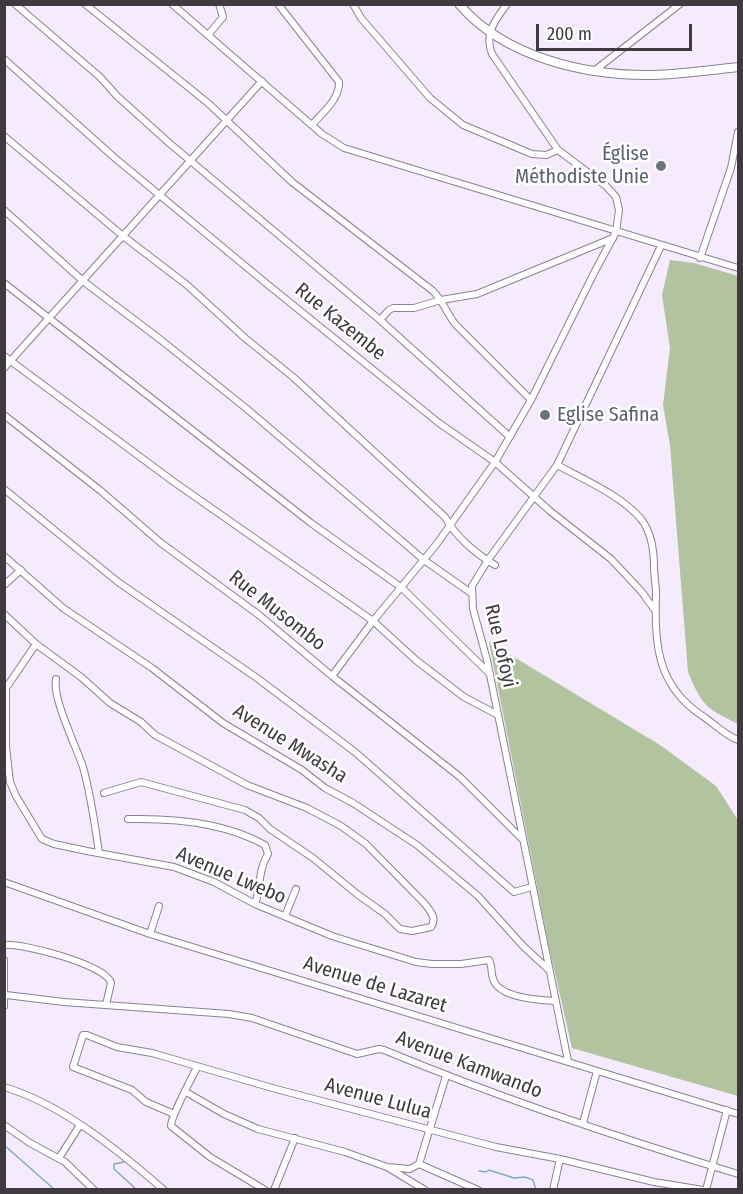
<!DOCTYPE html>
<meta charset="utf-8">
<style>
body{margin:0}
#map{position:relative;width:743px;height:1194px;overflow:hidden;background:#f5ebfc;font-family:"Fira Sans Condensed",sans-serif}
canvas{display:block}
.frame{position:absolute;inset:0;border:6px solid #3e3a40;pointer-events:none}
.scale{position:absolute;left:536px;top:24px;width:156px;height:27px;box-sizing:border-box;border:3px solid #3e3a40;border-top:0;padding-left:8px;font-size:18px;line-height:21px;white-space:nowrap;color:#3e3a40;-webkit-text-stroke:4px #fff;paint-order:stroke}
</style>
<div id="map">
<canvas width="743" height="1194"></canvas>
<div class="frame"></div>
<div class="scale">200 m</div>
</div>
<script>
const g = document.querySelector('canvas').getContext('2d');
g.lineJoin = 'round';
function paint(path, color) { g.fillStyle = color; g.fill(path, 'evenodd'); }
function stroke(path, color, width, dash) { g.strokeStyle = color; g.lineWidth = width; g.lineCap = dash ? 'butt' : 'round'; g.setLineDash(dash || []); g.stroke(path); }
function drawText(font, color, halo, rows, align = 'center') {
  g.font = font + ' "Fira Sans Condensed",sans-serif'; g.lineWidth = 5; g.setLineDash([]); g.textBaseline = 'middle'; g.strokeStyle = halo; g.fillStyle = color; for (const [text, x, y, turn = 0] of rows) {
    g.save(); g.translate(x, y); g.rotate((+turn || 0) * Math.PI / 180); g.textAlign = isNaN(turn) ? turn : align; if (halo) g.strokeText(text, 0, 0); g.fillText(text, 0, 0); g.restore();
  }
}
paint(new Path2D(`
 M670,260L694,263L738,276V724C706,708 702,706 688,672L670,445L663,405L670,348L662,295Z
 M489,642L660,745L716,786L738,820V1096L572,1048L549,947Z`), '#b1c39f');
stroke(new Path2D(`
 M95,1132L103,1137
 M4,1145L55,1190
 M119,1149L127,1155
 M124,1162L114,1164V1169L137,1190
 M479,1171L486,1172L489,1170L514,1178L525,1177L533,1180L536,1190`), '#81aac5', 1.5);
const minor = new Path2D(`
 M15,4L100,77L117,96L168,142L380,320L510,437
 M85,4L208,103L292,182L433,291C443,301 447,314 456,325L531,400
 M172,4L322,134L344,148L738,268
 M278,4L339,82C340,99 322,113 312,125
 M353,4L361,18L430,98L463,125L532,154L546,155L558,150
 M208,35L223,17L219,4
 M4,59L116,159L267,284L439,423L495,462L550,511L611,559L641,591L654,609
 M594,71L680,4
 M4,136L123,236L187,285L245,338L293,377L445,517C455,536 476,554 495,565
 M4,210L83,281L161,340L247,409L424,560L471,593
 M700,258L731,168L738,132
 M4,283L311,523L402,588L490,674
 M380,320L389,310L393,308H414L441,300L477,294L613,238
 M4,356L174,482L373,621L417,661L464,697L498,715
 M4,368L262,81
 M4,415L101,491L161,543L259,615L332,676L460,777L521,838
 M557,465C583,479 622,496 641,519C652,533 654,550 654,567C654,576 656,585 656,594C654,643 657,685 701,715C714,723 724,735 738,740
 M4,489L118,582L257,678L355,752L514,892L532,887
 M4,556L63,608L152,668L223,723L302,770L325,788L353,803L417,845L478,896L523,946L548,969
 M4,585L21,570
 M4,614L36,644L81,677L110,703L141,722L155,735L247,785L307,808L341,826L366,844L425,904C431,912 437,918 431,927L412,931L400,929L385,914L357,894L313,858L270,829L259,818L245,810L141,782L104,793
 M36,644L6,688V747L10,782L16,796L42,839L54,844L87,851L174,867L214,882L255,904L332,936L416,962L432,964H461L489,960C493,967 490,976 495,983C504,998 539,1000 555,1001
 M332,676L373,621L436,545L495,462L531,400L595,271L616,232L619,210L616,197L606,186L558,150L492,54C484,34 495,20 507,4
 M56,679C52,698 76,746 83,767C91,796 95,824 99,853
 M128,819C174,818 225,822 265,845L268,854C258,870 261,887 255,904
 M4,882L150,934L738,1114
 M285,916L296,889
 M150,934L159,906
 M4,945C23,943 107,965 111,983L106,1005
 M4,960V1006
 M6,995L64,1002L229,1014L252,1018L357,1054L379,1049L384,1050C500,1098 619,1138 738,1174
 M568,1061L487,660L473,609L472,586L488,560L557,465L661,246
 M197,1067C192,1078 170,1118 171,1126L210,1157L265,1190
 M4,1087C62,1104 119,1151 164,1190
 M186,1092L224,1114L258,1129L345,1152L387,1167L410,1169L419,1164
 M174,1114L146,1102L132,1090L73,1067L83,1035H87L117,1047L152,1053L276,1089L496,1147L560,1159L654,1182L703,1190
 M583,1123L597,1071
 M4,1125L30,1143L65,1162L94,1190
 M59,1158L80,1125
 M419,1164L446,1076
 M419,1164L478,1190
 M387,1167L425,1190
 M274,1190L295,1138
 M553,1190L560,1159
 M706,1190L727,1110`);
const secondary = new Path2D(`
 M459,4C504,57 585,76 652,75C681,74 710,70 738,67`);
stroke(minor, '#8b8190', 8);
stroke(secondary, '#8b8190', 10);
stroke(minor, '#fff', 6);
stroke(secondary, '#fff', 8);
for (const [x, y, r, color] of [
 [661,166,6,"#6b7280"],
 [545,415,6,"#6b7280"]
]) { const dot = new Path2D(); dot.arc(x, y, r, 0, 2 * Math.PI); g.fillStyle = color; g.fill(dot); stroke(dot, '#fff', 2); }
drawText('20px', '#5b616d', '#fff', [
 ["Église",649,154],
 ["Méthodiste Unie",649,177],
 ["Eglise Safina",557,415,"left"]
], 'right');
drawText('20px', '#3e3a40', '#fff', [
 ["Rue Kazembe",340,322,39],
 ["Rue Musombo",277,611,38],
 ["Rue Lofoyi",500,646,77],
 ["Avenue Mwasha",290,744,32],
 ["Avenue Lwebo",231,876,23],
 ["Avenue de Lazaret",375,985,17],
 ["Avenue Kamwando",469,1065,21],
 ["Avenue Lulua",378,1099,15]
]);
</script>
